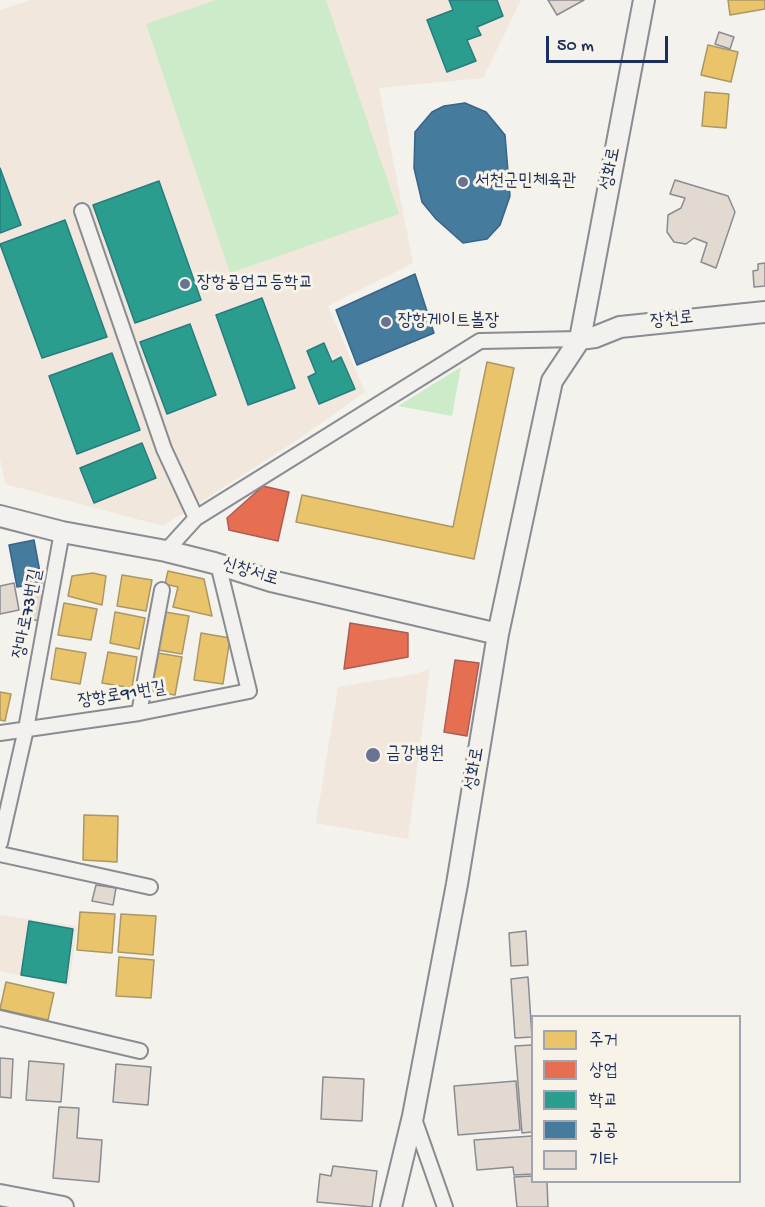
<!DOCTYPE html>
<meta charset="utf-8">
<style>
body{margin:0}
#map{position:relative;width:765px;height:1207px;overflow:hidden;background:#f4f2ec;font-family:"Gochi Hand","Poor Story",sans-serif}
canvas{display:block}
.legend{position:absolute;left:531px;top:1015px;width:210px;height:168px;box-sizing:border-box;background:#f7f3e8;border:2px solid #9fa5b1;margin:0;padding:8px 10px;list-style:none;font-size:18px;color:#1b2f5e}
.legend li{display:flex;align-items:center;gap:12px;height:30px}
.legend b{width:30px;border:2px solid #9fa5b1}
.scale{position:absolute;left:546px;top:36px;width:122px;height:27px;box-sizing:border-box;border:3px solid #1b2f5e;border-top:0;padding-left:8px;font-size:18px;line-height:21px;white-space:nowrap;color:#1b2f5e;-webkit-text-stroke:4px #f7f3e8;paint-order:stroke}
</style>
<div id="map">
<canvas width="765" height="1207"></canvas>
<ul class="legend">
<li><b style="height:16px;background:#e9c46a"></b>주거</li>
<li><b style="height:16px;background:#e76f51"></b>상업</li>
<li><b style="height:16px;background:#2a9d8f"></b>학교</li>
<li><b style="height:16px;background:#457b9d"></b>공공</li>
<li><b style="height:16px;background:#e2d9d1"></b>기타</li>
</ul>
<div class="scale">50 m</div>
</div>
<script>
const g = document.querySelector('canvas').getContext('2d');
g.lineJoin = 'round';
function paint(path, color) { g.fillStyle = color; g.fill(path, 'evenodd'); }
function stroke(path, color, width, dash) { g.strokeStyle = color; g.lineWidth = width; g.lineCap = dash ? 'butt' : 'round'; g.setLineDash(dash || []); g.stroke(path); }
function drawText(font, color, halo, rows, align = 'center') {
  g.font = font + ' "Gochi Hand","Poor Story",sans-serif'; g.lineWidth = 6; g.setLineDash([]); g.textBaseline = 'middle'; g.strokeStyle = halo; g.fillStyle = color; for (const [text, x, y, turn = 0] of rows) {
    g.save(); g.translate(x, y); g.rotate((+turn || 0) * Math.PI / 180); g.textAlign = isNaN(turn) ? turn : align; if (halo) g.strokeText(text, 0, 0); g.fillText(text, 0, 0); g.restore();
  }
}
paint(new Path2D(`
 M30,0H521L483,78L379,88L413,263L328,306L365,392L299,439L163,526L5,484L0,458V10Z
 M430,669L408,839L316,823L338,687L415,674Z
 M0,915L77,926L69,986L0,971Z`), '#f1e7dc');
paint(new Path2D(`
 M216,0H326L399,214L230,273L146,24Z
 M461,367L452,416L398,406Z`), '#ccecc9');
const homes = new Path2D(`
 M728,0H765V9L730,15Z
 M708,45L738,52L731,82L701,75Z
 M705,92L729,94L726,128L702,126Z
 M487,362L514,368L474,559L296,522L302,495L453,527Z
 M168,571L204,579L212,616L173,607L178,587L165,584Z
 M93,573L106,576L102,605L68,596L72,576Z
 M122,575L152,580L146,611L117,606Z
 M64,603L97,609L91,640L58,635Z
 M115,612L145,618L139,649L110,643Z
 M165,612L189,616L182,654L158,650Z
 M201,633L230,638L223,684L194,680Z
 M56,648L86,653L80,684L51,679Z
 M108,652L137,657L132,688L102,683Z
 M158,653L182,657L175,695L151,691Z
 M0,692L11,694L5,721L0,720Z
 M84,815L118,816L117,862L83,860Z
 M80,912L115,914L112,953L77,950Z
 M121,914L156,916L153,955L118,952Z
 M119,957L154,960L151,998L116,996Z
 M6,982L54,993L48,1020L0,1009Z`);
paint(homes, '#e9c46a');
stroke(homes, '#ab9766', 1.5);
const shops = new Path2D(`
 M263,486L289,492L278,541L229,530L227,518Z
 M350,623L408,633V657L344,669Z
 M455,660L479,663L467,736L444,732Z`);
paint(shops, '#e76f51');
stroke(shops, '#aa5c55', 1.5);
const schools = new Path2D(`
 M449,0H497L503,16L477,27L481,35L467,40L476,61L447,72L427,20L453,10Z
 M0,168L21,225L0,233Z
 M159,181L201,300L135,323L93,205Z
 M65,220L107,337L42,358L0,244Z
 M262,298L295,388L248,405L216,315Z
 M190,324L216,395L167,414L140,342Z
 M324,343L332,362L341,357L355,389L319,404L308,377L316,373L307,351Z
 M112,353L140,430L77,454L49,376Z
 M142,443L156,478L94,503L80,468Z
 M29,921L73,929L66,983L21,975Z`);
paint(schools, '#2a9d8f');
stroke(schools, '#267c80', 1.5);
const public = new Path2D(`
 M465,103L486,112L505,135L510,196L500,225L487,239L463,243L436,219L422,202L414,168L415,132L432,112L444,106Z
 M415,274L434,333L357,365L336,310Z
 M34,540L42,583L17,587L9,545Z`);
paint(public, '#457b9d');
stroke(public, '#38648a', 1.5);
const building = new Path2D(`
 M548,0H584L557,15Z
 M719,32L734,37L730,49L715,44Z
 M675,180L728,196L735,212L716,268L701,262L707,243L694,238L686,244L674,242L667,232L668,215L681,208L685,198L670,194Z
 M765,263V286L754,287L753,271L758,270V264Z
 M14,583L19,610L0,614V586Z
 M33,589L46,592L39,621L27,618Z
 M96,885L116,888L113,905L92,901Z
 M526,931L528,965L511,966L509,933Z
 M528,977L532,1037L515,1038L511,979Z
 M532,1045V1132L522,1133L515,1046Z
 M0,1058L13,1059L11,1098L0,1097Z
 M29,1061L64,1064L61,1102L26,1100Z
 M116,1064L151,1067L148,1105L113,1102Z
 M323,1077L364,1079L362,1121L321,1119Z
 M516,1081L520,1130L458,1135L454,1086Z
 M59,1107L79,1108L77,1138L102,1140L99,1182L53,1178Z
 M532,1136V1174L514,1175L513,1167L477,1170L474,1140Z
 M333,1166L377,1171L372,1207L317,1202L320,1174L331,1176Z
 M532,1176V1182H547L548,1207H517L514,1177Z`);
paint(building, '#e2d9d1');
stroke(building, '#898c92', 1.5);
const street = new Path2D(`
 M82,211L164,449L196,518
 M166,551L196,518L480,341L580,339
 M139,713L162,590
 M0,733L139,713L249,691L218,564
 M0,843L26,729L62,532
 M0,854L150,887
 M0,1018L140,1051
 M413,1116L445,1207`);
const secondary = new Path2D(`
 M580,339L595,337L620,327L765,312
 M0,516L62,532L166,551L214,563L271,581L498,634
 M0,1195L63,1207
 M391,1207L413,1116L457,884L498,634L552,381L580,339L644,0`);
stroke(street, '#898c92', 18);
stroke(secondary, '#898c92', 24);
stroke(street, '#f2f1ed', 14);
stroke(secondary, '#f2f1ed', 20);
for (const [x, y, r, color] of [
 [463,182,6,"#677390"],
 [185,284,6,"#677390"],
 [386,322,6,"#677390"],
 [373,755,8,"#677390"]
]) { const dot = new Path2D(); dot.arc(x, y, r, 0, 2 * Math.PI); g.fillStyle = color; g.fill(dot); stroke(dot, '#f7f3e8', 2); }
drawText('18px', '#1b2f5e', '#f7f3e8', [
 ["성화로",612,169,-79],
 ["장천로",672,321,-6],
 ["신창서로",250,573,17],
 ["장마로73번길",29,614,-79],
 ["장항로91번길",122,696,-9],
 ["성화로",476,769,-81]
]);
drawText('18px', '#1b2f5e', '#f7f3e8', [
 ["서천군민체육관",475,182],
 ["장항공업고등학교",197,284],
 ["장항게이트볼장",398,322],
 ["금강병원",386,755]
], 'left');
</script>
